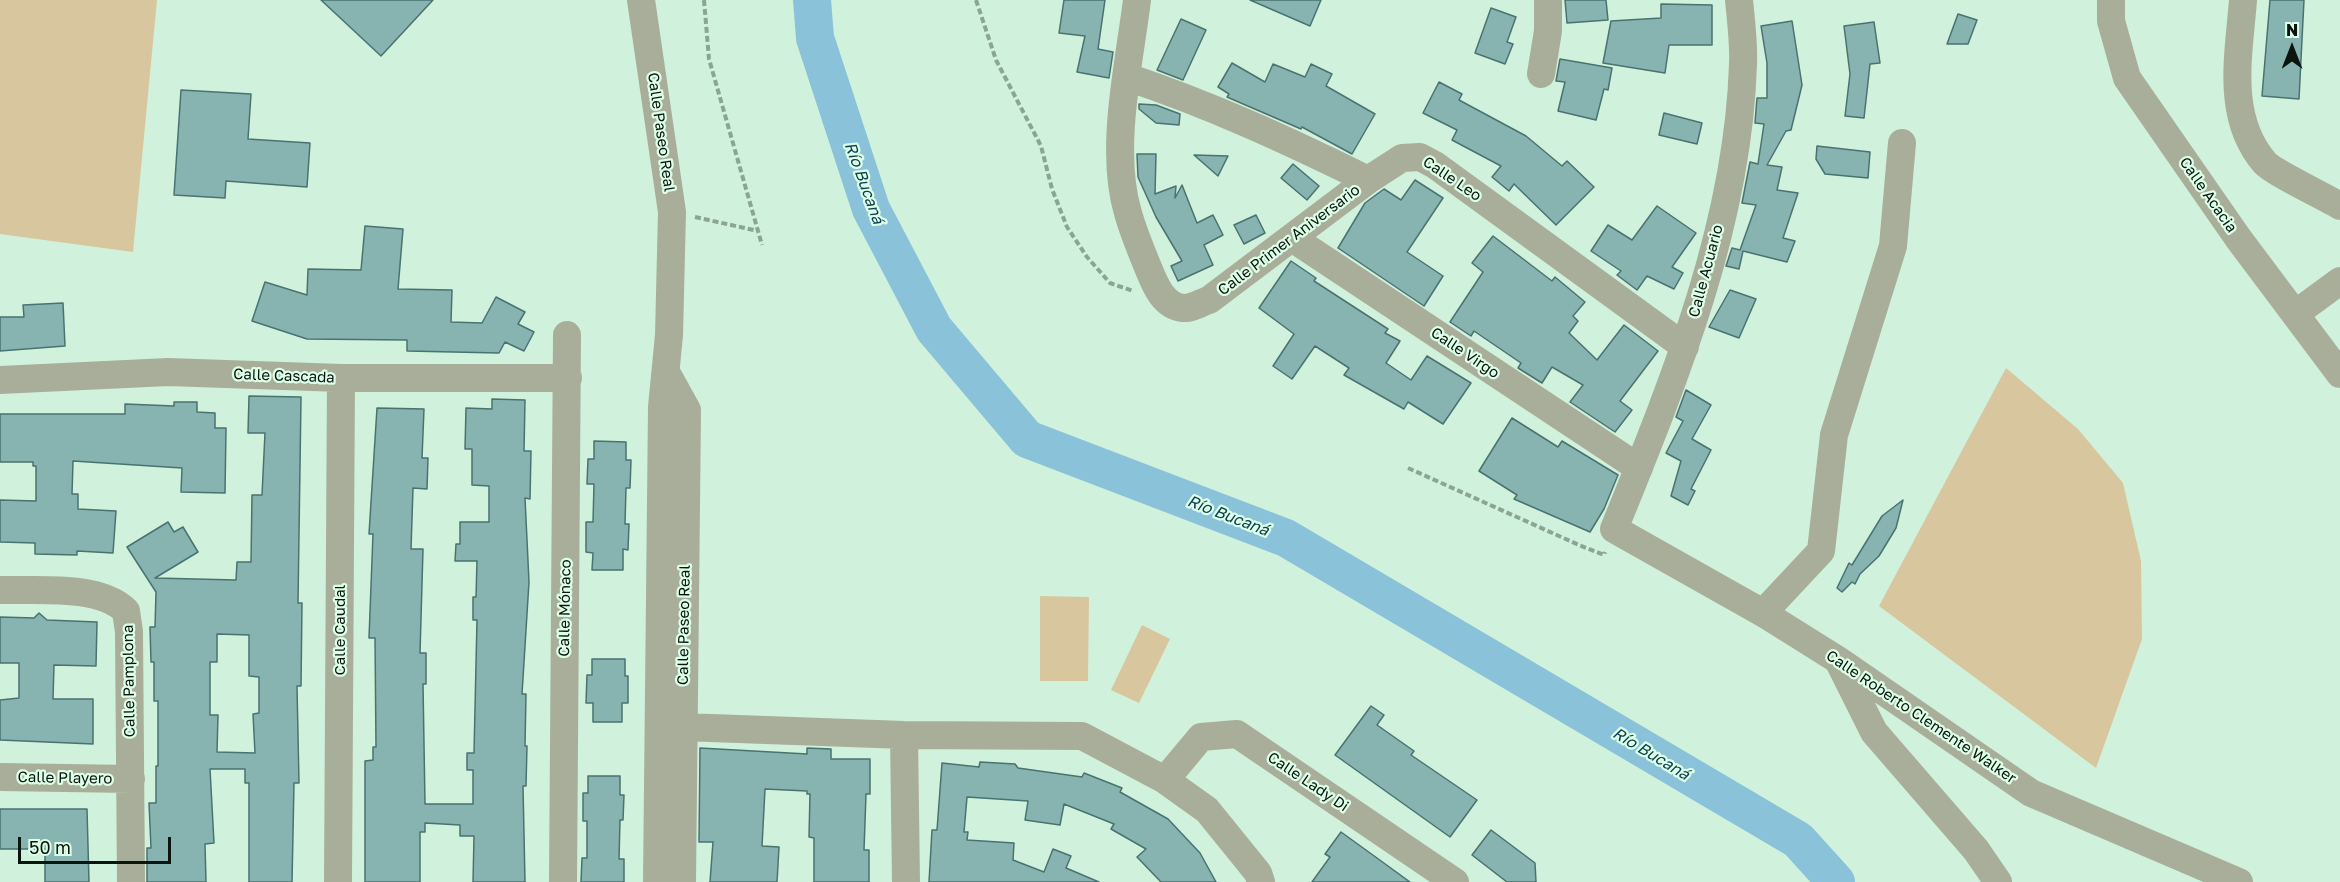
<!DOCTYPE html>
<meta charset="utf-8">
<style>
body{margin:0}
#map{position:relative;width:2340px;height:882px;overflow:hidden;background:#d0f1db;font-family:"Golos Text",sans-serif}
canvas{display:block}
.north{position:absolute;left:2262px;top:18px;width:60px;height:60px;-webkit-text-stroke:4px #ddffe8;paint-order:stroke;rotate:0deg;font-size:16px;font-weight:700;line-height:24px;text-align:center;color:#09150e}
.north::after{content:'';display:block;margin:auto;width:21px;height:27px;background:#09150e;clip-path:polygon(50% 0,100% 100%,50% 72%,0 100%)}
.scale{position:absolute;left:18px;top:837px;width:153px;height:27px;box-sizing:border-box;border:3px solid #09150e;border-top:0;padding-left:8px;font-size:18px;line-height:21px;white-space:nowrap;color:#09150e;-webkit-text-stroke:4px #ddffe8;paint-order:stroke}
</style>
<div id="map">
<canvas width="2340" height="882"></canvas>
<div class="north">N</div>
<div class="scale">50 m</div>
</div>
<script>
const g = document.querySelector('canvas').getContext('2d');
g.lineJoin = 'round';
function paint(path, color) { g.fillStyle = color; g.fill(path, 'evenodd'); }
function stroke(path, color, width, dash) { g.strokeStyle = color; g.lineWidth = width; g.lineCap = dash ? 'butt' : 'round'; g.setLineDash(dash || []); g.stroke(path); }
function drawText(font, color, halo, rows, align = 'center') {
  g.font = font + ' "Golos Text",sans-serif'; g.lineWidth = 4.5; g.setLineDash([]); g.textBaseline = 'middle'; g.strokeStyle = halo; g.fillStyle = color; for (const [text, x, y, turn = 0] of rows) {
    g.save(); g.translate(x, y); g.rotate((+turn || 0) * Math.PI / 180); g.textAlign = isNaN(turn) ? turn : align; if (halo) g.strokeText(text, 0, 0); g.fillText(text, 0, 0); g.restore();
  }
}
paint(new Path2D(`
 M0,0H157L133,252L0,234Z
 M2006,368L2078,429L2123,483L2141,561L2142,639L2096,768L1879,606Z
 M1040,596L1089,597L1088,681H1040Z
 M1142,625L1170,639L1139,703L1111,690Z`), '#d8c69f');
stroke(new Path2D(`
 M812,0L815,38L871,209L934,329L1027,439L1286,538L1798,840L1836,882`), '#8ac2da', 38);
const building = new Path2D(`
 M321,0H433L381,56Z
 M1064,0H1105L1098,49L1113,52L1109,78L1077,72L1085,36L1059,33Z
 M1250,0H1321L1310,26Z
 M1565,0H1606L1608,20L1567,23Z
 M2270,0H2304L2299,99L2262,96Z
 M1661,4L1712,5V45H1669L1665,73L1603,63L1611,21L1661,18Z
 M1491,8L1516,17L1507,42L1513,44L1505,64L1475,53Z
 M1958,14L1977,20L1968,44H1947Z
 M1181,19L1206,30L1183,80L1157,70Z
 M1792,21L1802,85L1791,130L1786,131L1767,165L1782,167L1777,190L1798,193L1783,238L1795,241L1787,262L1743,251L1739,269L1726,266L1732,248L1740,250L1756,205L1742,203L1750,162L1758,164L1764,124L1755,123L1757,98H1767V63L1761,26Z
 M1874,22L1880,63L1870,64L1864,118L1845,116L1850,74L1844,26Z
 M1560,59L1612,68L1608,90L1604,89L1596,120L1558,111L1565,82L1556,81Z
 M1232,63L1265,82L1273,64L1305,77L1311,64L1332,74L1326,86L1375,114L1352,154L1302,127L1301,129L1227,97L1229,94L1218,87Z
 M1439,82L1462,94L1459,100L1526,136L1562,166L1567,161L1594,187L1556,225L1514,184L1509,191L1492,177L1501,166L1452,140L1457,130L1423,113Z
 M181,90L251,94L248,139L310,143L307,187L226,181L225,198L174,195Z
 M1139,104L1156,105L1180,114L1179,125L1156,123L1139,109Z
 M1664,113L1702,123L1697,144L1659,135Z
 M1817,146L1870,152L1868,178L1825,174L1816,159Z
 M1137,154H1156L1155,194L1176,186L1175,198L1182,185L1197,223L1213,215L1223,235L1204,245L1213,265L1178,281L1171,266L1182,261L1156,217L1138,177Z
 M1194,155L1228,156L1218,176Z
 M1293,164L1319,186L1307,200L1281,178Z
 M1415,180L1443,198L1407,252L1443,276L1424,306L1338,248L1365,203L1384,189L1401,200Z
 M1657,206L1696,233L1672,267L1683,273L1674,289L1647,276L1637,290L1617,275L1621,271L1591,251L1608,225L1632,240Z
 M1256,215L1265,233L1244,244L1234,225Z
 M365,226L403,229L398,289L452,290L451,322L482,323L496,297L525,312L518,324L534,332L524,351L505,342L499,353L407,351V340L307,339L252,321L265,282L307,295L308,269L361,270Z
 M1493,236L1552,281L1555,277L1585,302L1573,316L1578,321L1569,333L1597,360L1624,325L1658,351L1620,401L1632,410L1615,432L1570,402L1583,385L1552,367L1542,383L1518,368L1521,363L1474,331L1471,336L1450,322L1483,272L1472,263Z
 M1291,261L1316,278L1314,281L1388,329L1385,333L1400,341L1386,363L1411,380L1427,356L1471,383L1443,424L1408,402L1404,409L1344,375L1349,368L1315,346L1292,379L1273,366L1294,334L1259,308Z
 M1730,290L1756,299L1739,338L1709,327Z
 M63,303L65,346L0,351V317H24L23,305Z
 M1686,390L1711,405L1692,439L1711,450L1691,489L1695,491L1688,505L1671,496L1681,461L1666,453L1683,421L1676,417Z
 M249,396L301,397L298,603H302L301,686H297L299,783H294L292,882H249V783H245V769H210L214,843L205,844L206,882H147V848H151L149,803H156V766H158V701H154V662H151L150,627H155L156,592L127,547L168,522L174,532L183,527L198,552L155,578L236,580L237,562H251L252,495H262L265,433H248ZM217,634L249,635V676L259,677V713L253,714L255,753L217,752L218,715H210V662H217Z
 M492,399L525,400L524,451H531L530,499L525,498L529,582L522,694H526L525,746H527L526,786H523L525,882H473L474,836H460V825L425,823V832H420V882H365V761L373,760V747H376L375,638H369L373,534H369L377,408L424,409L422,458H428L427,489L413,488L411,549H423L420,653H426V684H423L425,804H473V770H467V753H474L477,620H473V597H476L477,561H455L456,544H460V522H489V486L472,485V449H465L466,408L492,409Z
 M174,402H197V412L215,413V428H226L225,493L181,492L182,468L73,461L72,494H78V509L116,511L113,553L77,551V555L35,554V543L0,542V500L36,501V466H33V462H0V414H125V404L174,406Z
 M1512,418L1558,447L1562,441L1618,475L1604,509L1590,532L1514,499L1517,495L1479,471Z
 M594,441L626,442V460H631L630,488H626L625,524H629L628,550L623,549V570H592L593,553L586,552V522H593L594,484H587L588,459H594Z
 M1903,500L1896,528L1879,556L1860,574L1855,584L1852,582L1842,592L1837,588L1849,563L1852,565L1882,516Z
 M39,613L47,620L97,622L96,666L54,665L53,699H93V744L0,740V700L19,698V663H0V617L34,618Z
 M592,659H625V676H628V703H622V722H593V703H586L587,675H592Z
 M1371,706L1384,715L1377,725L1414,751L1411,755L1477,800L1450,837L1335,755Z
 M700,748L807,754V748L831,749V759H870V794H866L864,850H869V882H814V838L809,837L810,794H807V791L765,789L762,846L779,847L777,882H710L713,842H699Z
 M980,762L1015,764L1018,768L1082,777L1084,773L1122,788L1120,792L1168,819L1200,853L1216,882H1161L1137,857L1146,849L1111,829L1114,824L1064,804L1060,825L1025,820L1028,801L967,797L964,832H968L967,840L1014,843L1013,860L1044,872L1053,849L1071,856L1066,868L1099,882H929L932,830H937L942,763L979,767Z
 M588,776H620V795H624L623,820H620L619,859H624V882H581L582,858H587V821H583V793H588Z
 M0,809H87L89,882H45V849H0Z
 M1491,830L1535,863L1536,882H1507L1472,855Z
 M1341,832L1377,858L1410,882H1312L1330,857L1325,854Z`);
paint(building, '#87b3b0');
stroke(building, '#497370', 1.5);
stroke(new Path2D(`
 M704,0L709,59L762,245
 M976,0L996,60L1041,146L1052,189L1067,227L1087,257L1110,283L1133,291
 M695,217L758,231
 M1408,468L1579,545L1604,555L1605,552`), '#8ba594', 4, [6, 3]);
stroke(new Path2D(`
 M641,0L672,212L669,335L662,407L657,882
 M1137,0C1129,65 1109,150 1128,213C1133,231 1140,248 1147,265C1154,282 1162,306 1183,308C1191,309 1202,302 1209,300L1368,180L1402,158L1420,157L1435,165L1685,347
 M1739,0C1741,21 1744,43 1743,64C1738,226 1674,381 1614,529L1763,613L1838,660L2031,793L2239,882
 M2111,0V21L2127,78L2238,238L2340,374
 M2243,0C2239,54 2225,117 2265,163C2273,172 2325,197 2340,206
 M1541,74L1548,31V0
 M1127,77C1211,105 1289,141 1368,180
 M1292,238L1639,468
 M2295,314L2340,281
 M666,372L687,410L682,882
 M0,380L168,372L341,378H568
 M0,590C37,591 99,584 126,611L129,632L131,882
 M1763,613L1821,551L1834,435L1893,246L1902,143
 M1840,664L1874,732L1976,850L1998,882
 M683,727L904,735L1082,736L1165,780L1207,810L1258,873L1261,882
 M904,735L906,882
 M0,777L131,779
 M1165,780L1201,737L1237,734L1455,882
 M338,882L341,378
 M563,882L567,335`), '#a8ae99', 28);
drawText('15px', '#09150e', '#ddffe8', [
 ["Calle Paseo Real",661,132,82],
 ["Calle Leo",1452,179,34],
 ["Calle Acacia",2208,195,55],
 ["Calle Primer Aniversario",1289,240,-37],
 ["Calle Acuario",1706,271,-75],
 ["Calle Virgo",1465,353,34],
 ["Calle Cascada",284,376,2],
 ["Calle Mónaco",565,608,-89],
 ["Calle Paseo Real",684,625,-89],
 ["Calle Caudal",340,630,-90],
 ["Calle Pamplona",129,681,-91],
 ["Calle Roberto Clemente Walker",1921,717,34],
 ["Calle Playero",65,778,1],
 ["Calle Lady Di",1308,782,34]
]);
drawText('italic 16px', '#0f4051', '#ddffe8', [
 ["Río Bucaná",864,183,70],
 ["Río Bucaná",1228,516,21],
 ["Río Bucaná",1651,754,31]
]);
</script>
